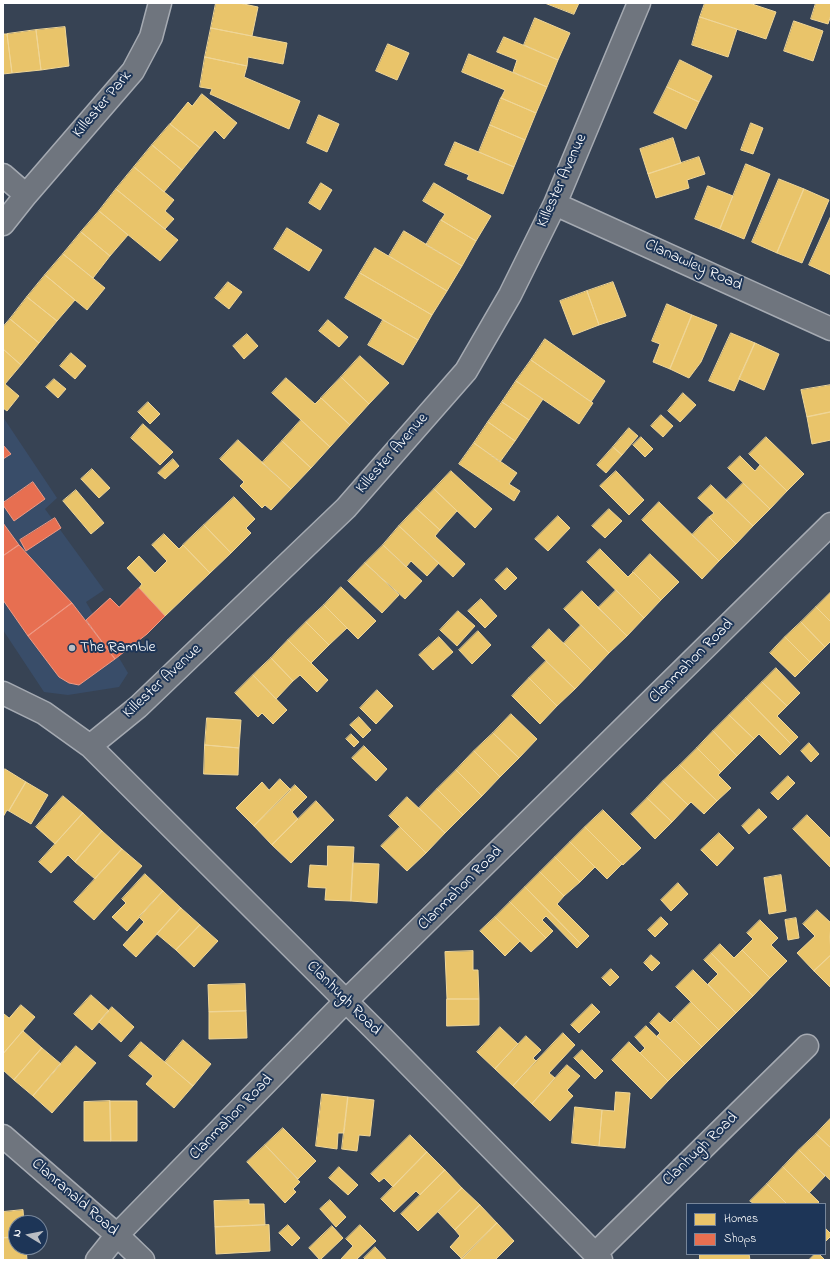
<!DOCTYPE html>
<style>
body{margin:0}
#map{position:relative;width:834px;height:1263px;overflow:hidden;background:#374354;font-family:"Indie Flower",sans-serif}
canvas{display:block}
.frame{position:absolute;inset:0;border:4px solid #fff;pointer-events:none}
.legend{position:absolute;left:686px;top:1203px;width:140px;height:52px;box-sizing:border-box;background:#1d3557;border:1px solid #77869a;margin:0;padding:5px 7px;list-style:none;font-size:12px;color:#fff}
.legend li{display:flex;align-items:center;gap:8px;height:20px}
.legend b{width:20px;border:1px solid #77869a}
.north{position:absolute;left:8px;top:1215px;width:40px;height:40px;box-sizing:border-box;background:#1d3557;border:1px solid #77869a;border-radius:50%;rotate:280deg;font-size:11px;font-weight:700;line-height:16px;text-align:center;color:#fff}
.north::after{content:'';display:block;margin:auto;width:14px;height:18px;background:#b9bdc3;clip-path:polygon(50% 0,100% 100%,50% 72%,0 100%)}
</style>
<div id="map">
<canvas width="834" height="1263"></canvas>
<div class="frame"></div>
<ul class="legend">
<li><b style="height:11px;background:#e9c46a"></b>Homes</li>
<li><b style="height:11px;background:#e76f51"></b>Shops</li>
</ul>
<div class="north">N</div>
</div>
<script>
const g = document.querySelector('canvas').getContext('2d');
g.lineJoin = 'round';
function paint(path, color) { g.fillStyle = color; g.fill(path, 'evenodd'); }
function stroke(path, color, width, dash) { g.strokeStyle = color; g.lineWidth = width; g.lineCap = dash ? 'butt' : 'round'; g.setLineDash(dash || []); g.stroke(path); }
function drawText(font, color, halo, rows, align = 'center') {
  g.font = font + ' "Indie Flower",sans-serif'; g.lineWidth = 4; g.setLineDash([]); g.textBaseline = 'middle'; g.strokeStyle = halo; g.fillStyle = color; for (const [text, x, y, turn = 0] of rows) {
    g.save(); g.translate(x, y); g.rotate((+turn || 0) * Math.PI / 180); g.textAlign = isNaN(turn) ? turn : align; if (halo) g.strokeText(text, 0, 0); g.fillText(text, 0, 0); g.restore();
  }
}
paint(new Path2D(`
 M3,417L57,498L45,509L104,590L86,602L128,673L119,687L68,695L44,692L3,630Z`), '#394d69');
const homes = new Path2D(`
 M216,3H239L258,7L252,36L211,28Z
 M545,3H579L574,14Z
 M705,3H749L776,12L766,39L700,17Z
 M816,3H831V15L828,24L811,19Z
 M700,17L737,29L728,57L692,45Z
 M535,18L570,33L558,60L524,45Z
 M794,21L823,31L813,61L784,51Z
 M65,27L69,66L41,70L36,30Z
 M211,28L287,43L283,64L248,57L247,66L205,57Z
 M36,30L41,70L12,73L7,34Z
 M3,34H7L12,73L3,74Z
 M504,37L558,60L547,87L513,72L517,60L497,52Z
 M388,44L409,53L397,80L376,71Z
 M469,54L547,87L536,113L501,98L505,90L462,72Z
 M205,57L247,66L244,77L300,101L289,129L210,94L212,89L200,87Z
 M680,60L712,76L699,102L667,87Z
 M667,87L699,102L686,129L654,113Z
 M202,94L237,123L224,139L215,130L200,148L170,124L188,102L192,106Z
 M501,98L536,113L525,140L490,125Z
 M319,115L339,124L327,152L307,143Z
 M751,123L763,128L753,154L741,150Z
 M170,124L200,148L182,170L152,145Z
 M490,125L525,140L514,167L479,152Z
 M673,138L681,163L648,174L640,149Z
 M455,142L514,167L503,194L467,179L469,175L445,165Z
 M152,145L182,170L164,192L134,167Z
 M699,157L705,174L687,180L689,188L656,198L648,174Z
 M746,164L770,174L744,239L720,229Z
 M134,167L174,200L165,211L174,219L165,229L116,189Z
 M779,179L804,189L777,253L752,242Z
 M321,183L332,190L320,210L309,203Z
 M434,183L491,216L476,241L441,220L445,214L423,201Z
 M708,186L733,196L720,229L695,219Z
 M116,189L178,240L160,261L99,211Z
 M804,189L829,200L802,263L777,253Z
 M99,211L128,235L110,256L81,232Z
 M831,216V275L809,265Z
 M441,220L476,241L462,266L426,245Z
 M287,228L322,250L309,271L274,249Z
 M404,231L462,266L447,291L389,256Z
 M81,232L110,256L93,278L63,254Z
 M375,248L447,291L432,315L360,273Z
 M63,254L105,288L87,310L45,275Z
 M360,273L432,315L418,340L345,298Z
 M45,275L75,300L57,321L27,297Z
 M228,282L242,292L229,309L215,298Z
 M613,282L626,316L599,325L587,291Z
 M587,291L599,325L573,335L560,301Z
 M27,297L57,321L39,343L10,319Z
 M667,304L692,315L670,369L653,362L660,344L652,341Z
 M692,315L717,325L701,362L689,378L670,369Z
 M10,319L39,343L21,365L3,349V327Z
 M328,320L348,337L339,347L319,331Z
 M383,320L418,340L403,365L368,345Z
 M731,333L755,343L734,391L709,381Z
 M247,334L258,346L244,359L233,346Z
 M545,339L605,381L591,402L531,360Z
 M755,343L779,354L764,390L739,379Z
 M3,349L21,365L5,384L19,396L7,411L3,408Z
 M71,353L86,366L75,379L60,366Z
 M360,356L389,383L369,404L341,377Z
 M531,360L593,403L579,424L516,381Z
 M341,377L369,404L350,425L321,398Z
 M286,378L315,404L321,398L350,425L330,447L272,393Z
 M54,379L66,389L58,398L46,387Z
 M516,381L543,399L529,420L502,402Z
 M831,385V412L807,417L801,390Z
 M683,393L696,405L680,422L668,411Z
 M148,402L160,414L150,424L138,412Z
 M502,402L529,420L515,441L488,422Z
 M831,412V440L812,444L807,417Z
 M661,415L673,426L663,437L651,426Z
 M301,420L330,447L311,468L282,441Z
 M488,422L515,441L500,462L474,443Z
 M143,424L173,452L160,465L131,438Z
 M629,428L638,436L622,455L613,447Z
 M641,437L653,449L645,457L633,445Z
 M766,437L804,474L787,491L749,454Z
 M238,440L291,489L271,510L265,505L262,508L240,486L244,482L220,459Z
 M282,441L311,468L291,489L262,463Z
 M474,443L517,473L509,484L520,491L514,501L459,464Z
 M613,447L622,455L606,473L597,465Z
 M740,456L755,471L760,465L787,491L770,509L728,468Z
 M173,459L179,466L165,479L158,473Z
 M92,469L110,488L99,498L81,479Z
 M451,471L492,509L475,528L434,489Z
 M616,471L644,500L629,515L600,486Z
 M743,483L770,509L753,526L726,500Z
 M711,485L753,526L736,544L709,517L714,513L698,498Z
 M434,489L457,511L440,530L416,508Z
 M76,490L104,523L91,534L63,501Z
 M234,497L255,519L246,528L251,533L231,553L204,525Z
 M659,502L719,561L702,579L642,520Z
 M416,508L440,530L435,536L465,564L453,577L399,526Z
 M609,509L622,521L605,538L592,526Z
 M558,516L570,528L548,551L535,539Z
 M709,517L736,544L719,561L692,535Z
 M204,525L231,553L210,573L183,545Z
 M399,526L439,563L427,576L411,561L406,567L383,545Z
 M164,534L179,549L183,545L210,573L165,616L139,588L142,584L127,568L139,556L155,573L167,561L152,545Z
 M383,545L422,581L405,599L365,563Z
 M600,549L628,577L633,572L661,600L644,618L587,562Z
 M650,554L679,582L661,600L633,572Z
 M365,563L399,595L382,613L348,581Z
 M507,568L517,578L505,590L495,580Z
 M341,587L376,621L358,639L324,605Z
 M616,590L644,618L627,636L598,608Z
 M582,591L627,636L609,653L564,609Z
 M831,592V622L816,607Z
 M481,599L497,616L485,628L468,611Z
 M324,605L347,628L329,645L306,622Z
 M816,607L831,622V641L825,647L801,622Z
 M458,611L475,626L457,646L440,630Z
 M306,622L329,645L311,663L288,640Z
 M801,622L825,647L810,662L785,637Z
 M581,625L609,653L592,671L564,643Z
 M549,629L592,671L575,689L532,647Z
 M478,631L491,645L472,664L459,650Z
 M439,637L453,652L433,670L419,655Z
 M785,637L810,662L795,677L770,653Z
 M288,640L328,680L317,692L300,675L293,681L271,658Z
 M271,658L293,681L276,699L253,675Z
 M546,661L575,689L557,706L529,678Z
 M776,668L800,693L787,706L762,682Z
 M253,675L287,710L273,724L262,713L258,717L235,693Z
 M529,678L557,706L540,724L512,696Z
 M762,682L787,706L777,716L798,737L791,744L746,698Z
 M377,690L393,706L376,724L360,708Z
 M746,698L791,744L780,755L759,734L754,739L729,715Z
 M511,714L537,739L519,758L493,733Z
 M729,715L754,739L737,756L713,731Z
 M359,717L371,730L363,738L350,725Z
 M207,718L241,720L239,748L205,745Z
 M713,731L737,756L721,772L697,748Z
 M493,733L519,758L500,777L474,751Z
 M351,734L359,742L354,747L346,739Z
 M809,743L819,754L811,762L801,751Z
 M205,745L239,748L238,775L204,774Z
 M364,746L387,769L376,781L352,758Z
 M697,748L721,772L718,775L731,788L717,801L680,765Z
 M474,751L500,777L482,796L456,770Z
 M680,765L717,801L704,814L691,802L688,805L663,781Z
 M5,769L26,782L9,811L7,810L3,817V772Z
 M456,770L482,796L463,815L437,789Z
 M788,776L795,783L778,800L771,793Z
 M280,779L291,790L254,826L236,808L262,782L269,790Z
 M663,781L688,805L672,822L647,798Z
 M26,782L48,795L31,824L9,811Z
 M295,785L307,797L292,812L298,819L272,845L254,826Z
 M437,789L463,815L445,833L419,808Z
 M63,796L83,813L55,844L36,827Z
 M407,797L445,833L426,853L389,816Z
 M647,798L672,822L655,839L631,814Z
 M316,801L334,820L291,863L272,845Z
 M759,809L767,817L749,834L742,826Z
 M603,810L641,848L623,865L585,827Z
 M83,813L102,831L75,862L68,855L51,873L39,862Z
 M807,815L831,839V868L793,829Z
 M400,827L426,853L407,871L381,846Z
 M585,827L622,864L607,879L570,842Z
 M102,831L122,849L95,879L75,862Z
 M719,833L734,848L717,866L701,850Z
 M570,842L595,867L580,882L555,857Z
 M328,846L354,847L351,901L325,900L326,888L308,887L310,865L327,866Z
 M122,849L142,866L94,920L74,902Z
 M555,857L580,882L564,896L540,872Z
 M353,863L379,864L377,903L351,901Z
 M540,872L564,896L557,904L589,936L581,944L525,887Z
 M145,874L163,891L127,931L112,917L126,903L122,899Z
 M781,875L786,911L769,914L764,878Z
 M678,883L688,894L671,911L661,900Z
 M525,887L581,944L577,948L546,916L542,920L553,931L546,938L510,902Z
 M163,891L181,908L136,957L123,945L144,922L139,917Z
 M510,902L546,938L531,952L495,917Z
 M181,908L200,925L176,950L157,934Z
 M817,910L831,923L830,937L831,955L814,971L797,953L815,936L803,924Z
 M495,917L520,941L505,956L480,931Z
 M661,917L668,924L655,937L648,930Z
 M796,918L799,938L788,940L785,920Z
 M760,920L778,938L771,945L787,961L770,978L742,950L753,939L747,933Z
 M200,925L218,941L194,967L176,950Z
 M720,944L734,958L742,950L770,978L753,996L711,953Z
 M473,951V970H478L479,999H447L445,952Z
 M711,953L753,996L736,1013L708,984L718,974L704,960Z
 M651,955L660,963L652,971L644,963Z
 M831,955V988L814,971Z
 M611,969L619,977L610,986L602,978Z
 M693,970L736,1013L719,1030L676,987Z
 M245,984L246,1011L209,1012L208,985Z
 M91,995L109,1011L92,1030L74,1014Z
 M447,999H479V1025L447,1026Z
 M691,1002L719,1030L702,1047L674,1019Z
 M592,1004L600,1012L579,1033L571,1025Z
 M21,1005L35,1017L3,1054V1015L4,1014L9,1018Z
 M112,1007L134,1027L121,1042L99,1022Z
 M246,1011L247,1038L209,1039V1012Z
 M659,1013L670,1023L674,1019L702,1047L685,1064L657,1036L660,1033L650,1023Z
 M646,1026L685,1064L668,1081L640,1053L645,1048L635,1037Z
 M500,1027L518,1044L495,1069L477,1052Z
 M23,1031L42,1048L14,1080L3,1070V1054Z
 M563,1033L575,1045L549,1073L555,1078L532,1104L513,1086Z
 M526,1036L541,1050L533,1058L536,1061L513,1086L495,1069Z
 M183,1040L211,1064L193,1086L165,1062Z
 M141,1042L193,1086L174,1108L146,1084L153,1076L129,1056Z
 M629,1042L668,1081L651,1099L612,1060Z
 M76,1046L96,1063L52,1113L33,1096Z
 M42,1048L61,1064L33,1096L14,1080Z
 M582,1050L603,1071L595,1079L574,1058Z
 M567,1065L580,1076L567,1090L573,1096L550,1121L532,1104Z
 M616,1092L630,1093L625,1148L599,1146L602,1110L614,1111Z
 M322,1094L348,1097L344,1133H338L337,1149L316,1146Z
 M348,1097L374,1100L370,1136L359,1135L357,1151L342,1149Z
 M110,1101H137V1141H111Z
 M110,1101L111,1141H84V1102Z
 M575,1107L602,1110L599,1146L572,1143Z
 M831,1118V1148L816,1134Z
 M283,1128L316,1161L298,1179L265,1145Z
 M816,1134L831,1148V1181L799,1150Z
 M410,1135L427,1152L393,1187L384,1178L379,1182L371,1174Z
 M265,1145L300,1182L293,1189L296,1192L285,1203L247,1162Z
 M799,1150L825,1176L809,1193L783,1167Z
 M427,1152L445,1170L420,1195L416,1191L394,1212L381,1199Z
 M339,1167L358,1185L348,1195L329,1178Z
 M783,1167L819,1202L817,1204H787L767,1184Z
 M445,1170L462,1188L418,1231L401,1214Z
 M767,1184L787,1204H754L750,1201Z
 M462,1188L480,1205L455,1230L438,1212Z
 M249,1200V1204H264L265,1225L215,1227L214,1201Z
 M330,1200L346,1217L336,1227L320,1209Z
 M480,1205L497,1223L462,1259L450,1247L460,1236L455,1230Z
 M23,1210L24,1223H16V1237L3,1238V1212Z
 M497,1223L514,1241L495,1260H460Z
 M269,1225L270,1251L216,1254L215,1227Z
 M288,1225L300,1238L292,1246L279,1233Z
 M360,1225L376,1241L356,1260H342L341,1259L353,1246L346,1239Z
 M332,1226L343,1238L320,1260L309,1248Z
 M826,1229L831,1234V1236L825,1242V1230Z
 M16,1237V1247H26L27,1260H3V1238Z
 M375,1247L387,1260H366L364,1258Z
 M700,1254H749L750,1260H700Z
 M815,1254H819L825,1260H809Z`);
paint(homes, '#e9c46a');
stroke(homes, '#f0d697', 1);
const shops = new Path2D(`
 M3,445L11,454L3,459Z
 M33,482L45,499L14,521L3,505V503Z
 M55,518L61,528L26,551L20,540Z
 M3,523L19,545L3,556Z
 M19,545L72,603L28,636L3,600V556Z
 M139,588L165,616L147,634L115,659L86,620L110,598L119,607Z
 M72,603L115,659L79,685L69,683L59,677L28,636Z`);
paint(shops, '#e76f51');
stroke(shops, '#ee9a85', 1);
const minor = new Path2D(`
 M3,175L26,195
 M555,204L831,329
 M3,224L26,195L133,71L151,37L160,3
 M3,693L44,713L90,746L377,1032L601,1260
 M90,746L138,707L346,508L466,371L510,295L555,204L639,3
 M3,1136L117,1235L143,1260
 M595,1254L807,1046
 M97,1260L117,1235L345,1002L831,524`);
stroke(minor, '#a5aab2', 25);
stroke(minor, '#6f757e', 22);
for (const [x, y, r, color] of [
 [72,648,4,"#b9bdc3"]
]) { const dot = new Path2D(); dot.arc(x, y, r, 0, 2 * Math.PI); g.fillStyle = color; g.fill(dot); stroke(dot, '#1d3557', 1.5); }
drawText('16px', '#fff', '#1d3557', [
 ["Killester Park",103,105,-50],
 ["Killester Avenue",563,181,-66],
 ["Clanawley Road",693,266,24],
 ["Killester Avenue",393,454,-49],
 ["Clanmahon Road",692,662,-45],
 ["Killester Avenue",163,682,-43],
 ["Clanmahon Road",461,889,-45],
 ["Clanhugh Road",343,999,45],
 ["Clanmahon Road",232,1118,-46],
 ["Clanhugh Road",701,1150,-44],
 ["Clanranald Road",74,1198,41]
]);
drawText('16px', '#fff', '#1d3557', [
 ["The Ramble",80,648]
], 'left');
</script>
